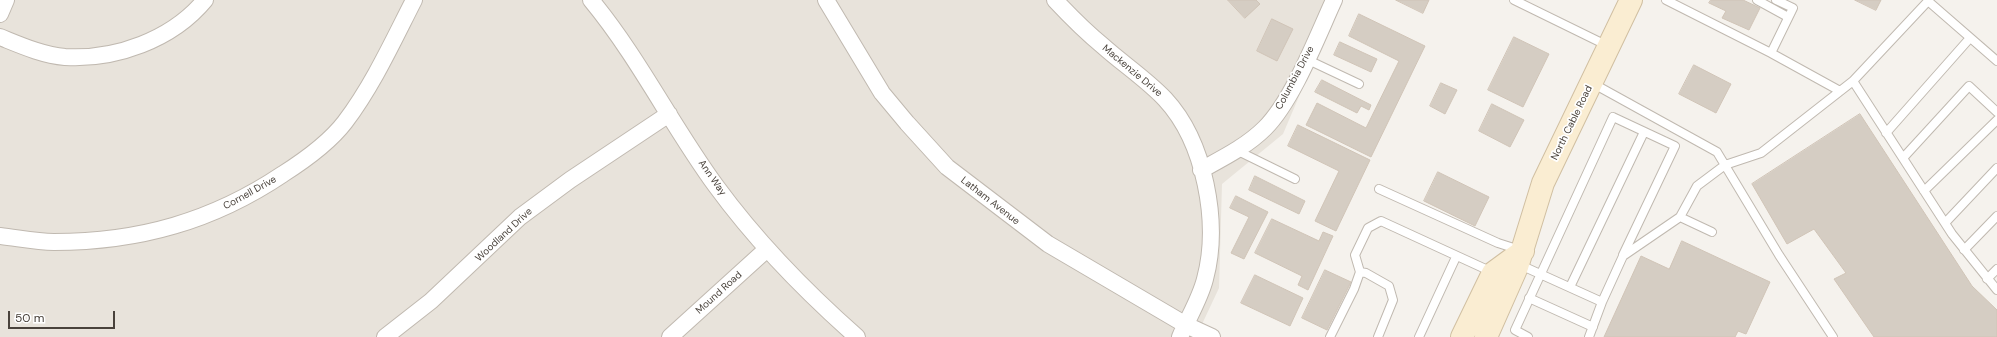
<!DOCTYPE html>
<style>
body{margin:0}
#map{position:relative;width:1997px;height:337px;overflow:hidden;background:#f5f2ed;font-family:"DM Sans",sans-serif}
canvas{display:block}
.scale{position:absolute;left:8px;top:311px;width:107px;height:18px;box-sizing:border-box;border:2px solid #49423b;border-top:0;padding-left:5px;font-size:12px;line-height:14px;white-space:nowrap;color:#49423b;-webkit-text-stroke:3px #fff;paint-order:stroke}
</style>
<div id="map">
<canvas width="1997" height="337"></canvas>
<div class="scale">50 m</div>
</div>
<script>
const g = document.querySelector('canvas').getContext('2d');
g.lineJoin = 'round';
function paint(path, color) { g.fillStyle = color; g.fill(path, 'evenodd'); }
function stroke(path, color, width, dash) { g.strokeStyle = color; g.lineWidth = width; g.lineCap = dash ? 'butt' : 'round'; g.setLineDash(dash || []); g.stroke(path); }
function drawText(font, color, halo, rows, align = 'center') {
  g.font = font + ' "DM Sans",sans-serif'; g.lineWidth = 3.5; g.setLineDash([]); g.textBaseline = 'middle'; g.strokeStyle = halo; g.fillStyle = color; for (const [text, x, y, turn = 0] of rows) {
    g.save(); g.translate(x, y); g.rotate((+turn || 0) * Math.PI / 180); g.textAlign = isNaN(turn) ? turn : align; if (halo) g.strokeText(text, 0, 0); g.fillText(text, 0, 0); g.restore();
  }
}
paint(new Path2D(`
 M0,0H1340L1283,134L1222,184L1219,288L1196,337H0Z`), '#e8e3db');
const building = new Path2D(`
 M1228,0H1256L1260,4L1245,18Z
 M1396,0H1429L1423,13Z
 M1711,0H1743L1760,8L1749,30L1722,18L1726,11L1709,3Z
 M1855,0H1881L1876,10Z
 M1359,14L1425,46L1371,157L1306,125L1317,103L1366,128L1399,61L1349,36Z
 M1272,19L1293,29L1277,61L1257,51Z
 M1514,37L1549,54L1523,107L1488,90Z
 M1340,42L1377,59L1371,72L1334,55Z
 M1694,65L1731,84L1716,113L1679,94Z
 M1322,80L1371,105L1369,110L1361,106L1357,113L1315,92Z
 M1441,83L1457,90L1445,114L1430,106Z
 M1492,104L1524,120L1510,147L1479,131Z
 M1860,114L1972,286L1997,310V337H1874L1834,279L1846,273L1814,229L1787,244L1752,184Z
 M1298,125L1370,160L1336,231L1315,221L1339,171L1288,146Z
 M1438,172L1489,197L1475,226L1424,201Z
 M1255,176L1305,201L1299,214L1249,190Z
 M1236,196L1268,212L1244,259L1231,253L1249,217L1230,208Z
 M1272,219L1319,241L1323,232L1333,236L1308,290L1298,285L1302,276L1255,253Z
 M1682,241L1770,282L1746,334L1738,331L1735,337H1604L1641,256L1669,269Z
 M1325,270L1351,282L1327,330L1302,318Z
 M1255,275L1303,298L1290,326L1241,303Z`);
paint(building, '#d5cdc3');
stroke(building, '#d0c4b7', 1);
const lane = new Path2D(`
 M1514,0L1608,46
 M1666,0L1771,53L1840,91
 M1757,0L1788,17
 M1928,1L1997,61
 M1771,53L1793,8L1776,0
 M1306,59L1359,84
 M1853,81L1952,234L1997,290
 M1592,83L1717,152L1779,255L1833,337
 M1886,133L1970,38
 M1236,150L1295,179
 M1903,158L1969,86L1997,112
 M1379,189L1498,243L1520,250
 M1924,191L1997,120
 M1680,217L1712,232
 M1945,223L1997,168
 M1964,250L1997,216
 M1518,264L1602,302L1623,256L1680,217L1697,186L1725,165L1761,153L1853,81L1929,0
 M1360,272L1366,273L1389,286L1393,300L1378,337
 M1987,279L1997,269
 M1570,287L1644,132
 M1529,298L1593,327
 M1330,337L1354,289L1360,272L1355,255L1368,228L1381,221L1492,272
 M1419,337L1456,257
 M1528,337L1515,330L1613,117L1675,146L1623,255
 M1589,337L1602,302`);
const street = new Path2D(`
 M591,0C639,58 672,126 716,186C757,242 806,292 857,337
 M826,0L882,93L907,123L947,167L1048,244L1186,325L1212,337
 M1055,0C1070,16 1086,32 1103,46C1123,64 1146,79 1165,99C1205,142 1220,223 1205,279C1200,299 1188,318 1180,337
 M0,14L6,0
 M0,37C20,45 42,55 65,57C115,60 172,40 205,0
 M1201,170C1223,158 1247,146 1265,128C1293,100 1317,37 1334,0
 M0,236C18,238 36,242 54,242C139,242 213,221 283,174C305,160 329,143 345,122C373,85 393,41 414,0
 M385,337L431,301L520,217L570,180L669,114
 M670,337L767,249`);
const secondary = new Path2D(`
 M1462,337L1493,273L1523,251
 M1486,337L1517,267L1543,183L1631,0`);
stroke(lane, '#c0b9b0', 10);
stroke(street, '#c0b9b0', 18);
stroke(secondary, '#d0bfa1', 24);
stroke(lane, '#fff', 8);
stroke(street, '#fff', 16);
stroke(secondary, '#faedd2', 22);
drawText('10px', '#49423b', '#fff', [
 ["Mackenzie Drive",1132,71,40],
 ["Columbia Drive",1295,78,-62],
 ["North Cable Road",1572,123,-64],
 ["Ann Way",712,178,55],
 ["Cornell Drive",250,193,-29],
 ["Latham Avenue",990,201,38],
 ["Woodland Drive",504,235,-43],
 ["Mound Road",719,293,-42]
]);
</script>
